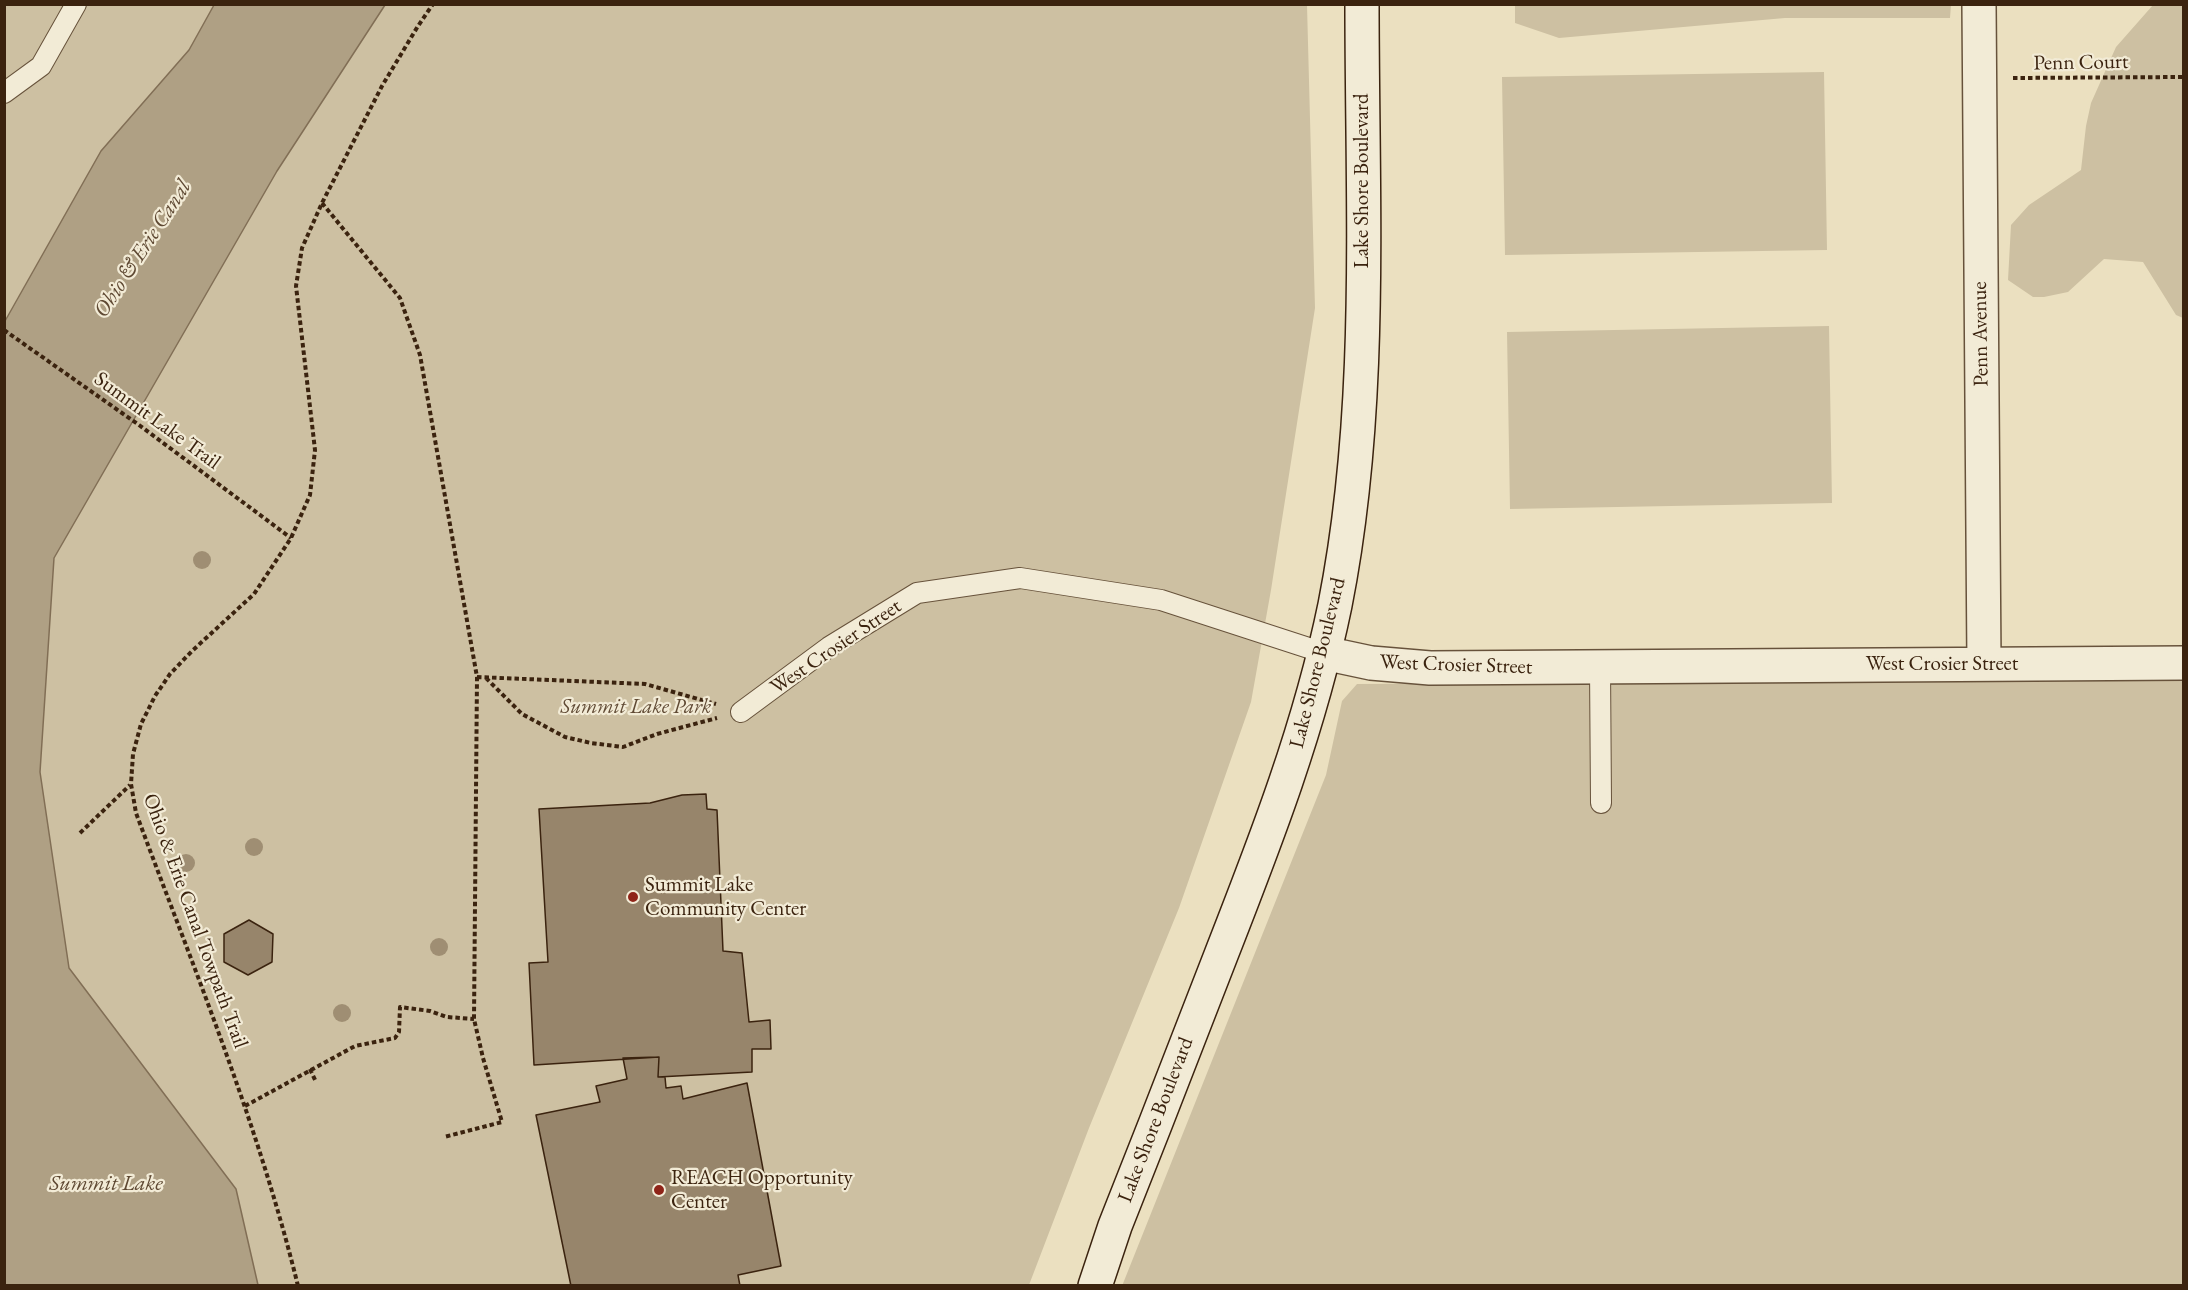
<!DOCTYPE html>
<style>
body{margin:0}
#map{position:relative;width:2188px;height:1290px;overflow:hidden;background:#ebe0c0;font-family:"EB Garamond",serif}
canvas{display:block}
.frame{position:absolute;inset:0;border:6px solid #3b230f;pointer-events:none}
</style>
<div id="map">
<canvas width="2188" height="1290"></canvas>
<div class="frame"></div>
</div>
<script>
const g = document.querySelector('canvas').getContext('2d');
g.lineJoin = 'round';
function paint(path, color) { g.fillStyle = color; g.fill(path, 'evenodd'); }
function stroke(path, color, width, dash) { g.strokeStyle = color; g.lineWidth = width; g.lineCap = dash ? 'butt' : 'round'; g.setLineDash(dash || []); g.stroke(path); }
function drawText(font, color, halo, rows, align = 'center') {
  g.font = font + ' "EB Garamond",serif'; g.lineWidth = 4.5; g.setLineDash([]); g.textBaseline = 'middle'; g.strokeStyle = halo; g.fillStyle = color; for (const [text, x, y, turn = 0] of rows) {
    g.save(); g.translate(x, y); g.rotate((+turn || 0) * Math.PI / 180); g.textAlign = isNaN(turn) ? turn : align; if (halo) g.strokeText(text, 0, 0); g.fillText(text, 0, 0); g.restore();
  }
}
paint(new Path2D(`
 M5,5H214L189,50L101,151L5,320Z
 M385,5H1307L1315,308L1271,590L1251,702L1179,908L1089,1128L1029,1285H258L236,1189L69,969L40,772L54,558L277,171Z
 M1515,5V4L1951,5L1950,18H1785L1559,38L1515,23Z
 M2153,5H2183V318L2176,315L2143,262L2104,259L2068,292L2044,297H2033L2008,280L2011,225L2029,205L2081,170L2086,126L2091,103L2116,47Z
 M1824,72L1827,250L1505,255L1502,77Z
 M1829,326L1832,503L1510,509L1507,332Z
 M2183,678V1285L1122,1286L1326,775L1342,701L1357,684Z`), '#cdc0a2');
const water = new Path2D(`
 M214,5H385L277,171L54,558L40,772L69,968L236,1189L258,1285H5V321L101,151L189,50Z`);
paint(water, '#afa084');
stroke(water, '#816e55', 1.5);
const building = new Path2D(`
 M706,794L707,809L717,810L723,951L742,953L749,1022L770,1020L771,1049H752V1072L658,1077L659,1057L534,1065L529,963L548,962L539,809L650,803L682,795Z
 M249,920L273,934L272,962L248,975L224,962V934Z
 M659,1057L658,1077H665L666,1088L681,1086L683,1099L747,1083L781,1266L738,1275L740,1286H571L536,1115L600,1102L596,1086L627,1079L623,1058Z`);
paint(building, '#97856b');
stroke(building, '#3b230f', 1.5);
const service = new Path2D(`
 M4,93L41,66L76,4
 M1600,667L1601,803
 M741,712L829,647L917,593L1020,578L1161,600L1324,653`);
const minor = new Path2D(`
 M1979,4L1984,664
 M1324,653L1371,663L1430,668L2184,663`);
const secondary = new Path2D(`
 M1095,1286L1115,1226C1151,1136 1186,1045 1221,955C1266,840 1310,727 1335,605C1374,408 1362,205 1362,4`);
stroke(service, '#67523b', 22);
stroke(minor, '#67523b', 36);
stroke(secondary, '#3b230f', 36);
stroke(new Path2D(`
 M2013,78L2184,77
 M322,203L400,298L420,355L477,677L474,1019L483,1058L502,1122L444,1137
 M4,330L139,425L291,538
 M477,677L645,684L716,704
 M486,678L522,714L565,737L591,743L623,747L657,734L717,718
 M80,833L130,785
 M310,1069L316,1082
 M245,1106L355,1046L395,1038L399,1032L400,1007L430,1011L447,1017L474,1019
 M298,1286C258,1123 194,969 136,813L131,784L133,754L141,724L155,696L170,674L192,651L254,594L291,538L310,495L315,450L296,286L302,248L322,203L382,86L418,26L433,4`), '#3b230f', 4, [4.5, 3]);
stroke(service, '#f2ebd6', 20);
stroke(minor, '#f2ebd6', 33);
stroke(secondary, '#f2ebd6', 33);
g.fillStyle = '#9f8e73';
for (const [x, y] of [
 [202,560],
 [254,847],
 [186,863],
 [439,947],
 [342,1013]
]) { g.beginPath(); g.arc(x, y, 9, 0, 2 * Math.PI); g.fill(); }
for (const [x, y, r, color] of [
 [633,897,6,"#8f2418"],
 [659,1190,6,"#8f2418"]
]) { const dot = new Path2D(); dot.arc(x, y, r, 0, 2 * Math.PI); g.fillStyle = color; g.fill(dot); stroke(dot, '#f2ebd6', 2); }
drawText('21px', '#3b230f', '#f2ebd6', [
 ["Penn Court",2081,63,-1],
 ["Lake Shore Boulevard",1362,181,-90],
 ["Penn Avenue",1981,334,-91],
 ["Summit Lake Trail",157,421,36],
 ["West Crosier Street",836,647,-34],
 ["Lake Shore Boulevard",1318,663,-76],
 ["West Crosier Street",1942,664],
 ["West Crosier Street",1456,665,2],
 ["Ohio & Erie Canal Towpath Trail",195,921,70],
 ["Lake Shore Boulevard",1156,1120,-69]
]);
drawText('italic 21px', '#604a34', '#f2ebd6', [
 ["Summit Lake Park",636,707]
]);
drawText('21px', '#3b230f', '#f2ebd6', [
 ["Summit Lake",645,885],
 ["Community Center",645,909],
 ["REACH Opportunity",671,1178],
 ["Center",671,1202]
], 'left');
drawText('italic 22px', '#5e4832', '#f2ebd6', [
 ["Ohio & Erie Canal",143,249,-57],
 ["Summit Lake",106,1184]
]);
</script>
